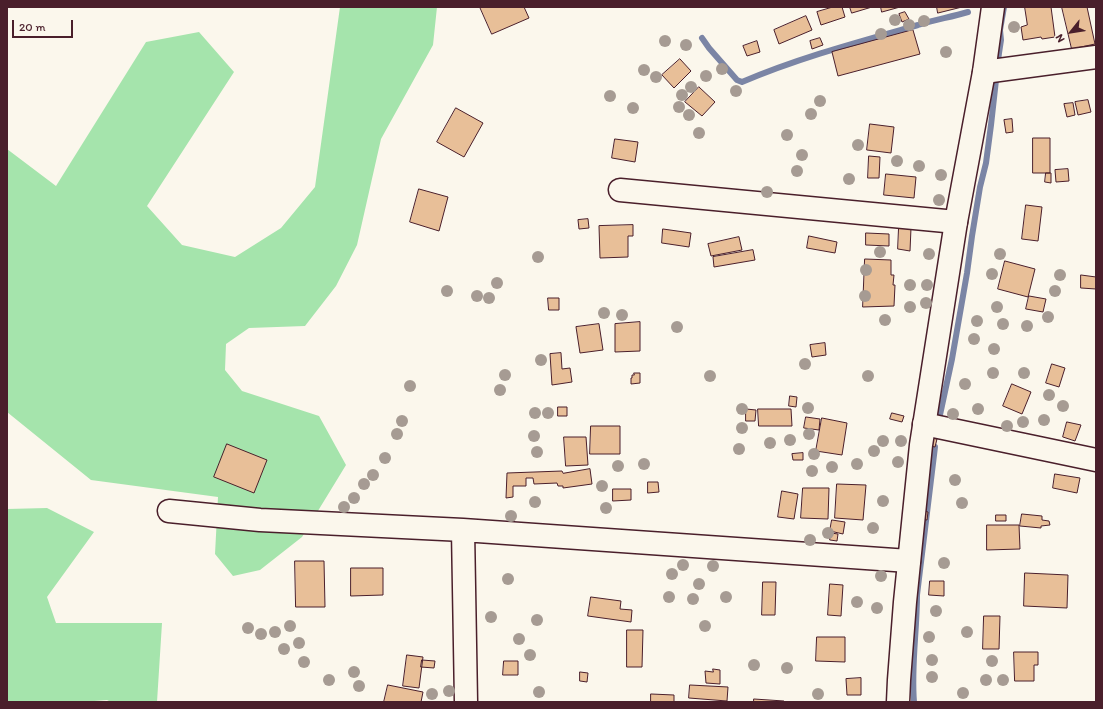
<!DOCTYPE html>
<style>
body{margin:0}
#map{position:relative;width:1103px;height:709px;overflow:hidden;background:#fbf7ec;font-family:Itim,sans-serif}
canvas{display:block}
.frame{position:absolute;inset:0;border:8px solid #4a1f2b;pointer-events:none}
.north{position:absolute;left:1051px;top:12px;width:40px;height:40px;-webkit-text-stroke:3px #fbf7ec;paint-order:stroke;rotate:240deg;font-size:11px;font-weight:700;line-height:16px;text-align:center;color:#4a1f2b}
.north::after{content:'';display:block;margin:auto;width:14px;height:18px;background:#4a1f2b;clip-path:polygon(50% 0,100% 100%,50% 72%,0 100%)}
.scale{position:absolute;left:12px;top:20px;width:61px;height:18px;box-sizing:border-box;border:2px solid #4a1f2b;border-top:0;padding-left:5px;font-size:12px;line-height:14px;white-space:nowrap;color:#4a1f2b;-webkit-text-stroke:3px #fbf7ec;paint-order:stroke}
</style>
<div id="map">
<canvas width="1103" height="709"></canvas>
<div class="frame"></div>
<div class="north">N</div>
<div class="scale">20 m</div>
</div>
<script>
const g = document.querySelector('canvas').getContext('2d');
g.lineJoin = 'round';
function paint(path, color) { g.fillStyle = color; g.fill(path, 'evenodd'); }
function stroke(path, color, width, dash) { g.strokeStyle = color; g.lineWidth = width; g.lineCap = dash ? 'butt' : 'round'; g.setLineDash(dash || []); g.stroke(path); }
paint(new Path2D(`
 M340,7H437L433,45L381,139L357,245L336,286L305,326L249,328L226,344L225,370L242,391L319,416L346,465L302,537L260,570L233,576L215,554L218,497L91,480L7,412V149L56,186L146,42L199,32L234,72L147,206L182,245L235,257L281,228L315,187Z
 M47,508L94,532L47,597L56,623H162L157,702H111L107,700L82,702H7V509Z`), '#a5e4ac');
stroke(new Path2D(`
 M702,38L709,48L737,80L742,82C798,58 858,42 918,25C934,20 951,17 968,12
 M938,424L952,359L967,273L972,236L980,187L986,163L991,125L999,53L1001,40L1000,30L1004,7
 M914,702C911,666 917,631 917,595L935,447`), '#7b85a5', 6);
const building = new Path2D(`
 M480,7H524L529,18L492,34Z
 M833,7H842L845,17L821,25L817,12Z
 M850,7H872L852,13Z
 M881,7H900L882,12Z
 M937,7H962L938,13Z
 M1025,7H1051L1055,37L1042,39L1041,37L1023,40L1021,27L1027,25Z
 M1062,7H1087L1095,44L1072,49Z
 M905,12L909,19L902,22L899,14Z
 M806,16L812,30L779,44L774,30Z
 M913,30L920,54L838,76L832,52Z
 M820,38L823,45L812,49L810,41Z
 M757,41L760,52L747,56L743,46Z
 M680,59L691,71L674,88L662,75Z
 M699,87L715,102L702,116L685,102Z
 M1088,100L1091,112L1078,115L1075,102Z
 M1073,103L1075,115L1067,117L1064,104Z
 M456,108L483,123L464,157L437,142Z
 M1012,119L1013,132L1006,133L1004,120Z
 M870,124L894,127L891,153L867,150Z
 M1033,138H1050V173H1033Z
 M615,139L638,142L635,162L612,158Z
 M869,156L880,157L879,178H868Z
 M1068,169L1069,181L1056,182L1055,170Z
 M1046,173H1051V183L1045,182Z
 M886,174L916,177L914,198L884,195Z
 M419,189L448,197L439,231L410,222Z
 M1026,205L1042,207L1038,241L1022,239Z
 M588,219L589,228L579,229L578,220Z
 M633,225V236H628V257L600,258L599,226Z
 M899,227L911,228L910,251L898,249Z
 M663,229L691,233L689,247L662,243Z
 M866,233L889,234V246L866,245Z
 M809,236L837,242L835,253L807,248Z
 M739,237L742,250L711,256L708,244Z
 M753,250L755,260L714,267L713,257Z
 M865,259L891,260V275H894L893,285H895L894,306L863,307Z
 M1005,261L1035,269L1028,297L998,289Z
 M1081,275L1096,277V289L1081,288Z
 M1029,296L1046,299L1043,312L1026,309Z
 M548,298H559V310H549Z
 M640,322V351L615,352V324Z
 M599,324L603,350L580,353L576,327Z
 M825,343L826,355L812,357L810,345Z
 M561,353L562,369L570,368L572,382L552,385L550,354Z
 M1052,364L1065,368L1059,387L1046,383Z
 M634,373H640V383L631,384V378H632V375H634Z
 M1012,384L1031,392L1022,414L1003,406Z
 M790,396L797,397L796,407L789,406Z
 M558,407H567V416H558Z
 M746,409L756,410L755,421H746Z
 M758,409H791L792,426H759Z
 M892,413L904,416L902,422L890,419Z
 M806,417L820,419L819,430L804,428Z
 M822,418L847,423L842,455L816,451Z
 M1067,422L1081,425L1075,441L1063,437Z
 M591,426H620V454H590Z
 M564,437H586L588,465L566,466Z
 M927,437L937,439L935,447L926,445Z
 M227,444L267,460L254,493L214,477Z
 M803,453V460H793L792,454Z
 M590,469L592,484L563,488V486H558L557,483L534,484L533,478H526V486H513V497L506,498L507,473L562,471L563,473Z
 M1055,474L1080,478L1077,493L1053,488Z
 M648,482H658L659,492L648,493Z
 M837,484L866,485L863,520L835,518Z
 M803,488H829L828,519L801,518Z
 M613,489H631V500L613,501Z
 M782,491L798,494L794,519L778,517Z
 M917,509L928,512L927,520L916,518Z
 M1022,514L1042,516V520L1049,521L1050,525L1041,526V528L1020,526Z
 M996,515H1006V521H996Z
 M832,520L845,522L843,534L830,531Z
 M987,525H1019L1020,549L987,550Z
 M831,533L838,534L837,541L830,540Z
 M295,561H324L325,607H296Z
 M351,568H383V595L351,596Z
 M1025,573L1068,575L1067,608L1024,606Z
 M930,581H944V596L929,595Z
 M763,582H776L775,615H762Z
 M830,584L843,585L841,616L828,615Z
 M591,597L621,601L620,609L632,610L631,622L588,616Z
 M984,616H1000L999,649H983Z
 M627,630H643L642,667H627Z
 M817,637H845V662L816,661Z
 M1014,652H1038V665H1034V681H1015Z
 M407,655L423,657L419,688L403,686Z
 M422,660L435,661L434,668L421,667Z
 M504,661H518V675H503Z
 M713,669L720,670V684L706,683L705,671L713,672Z
 M580,672L588,673L587,682L580,681Z
 M861,678V695H847L846,679Z
 M388,685L423,692L421,702H384Z
 M690,685L728,687L727,701L689,698Z
 M651,694L674,695V702H651Z
 M754,699L784,701V702H754Z`);
paint(building, '#e8bf98');
stroke(building, '#4a1f2b', 1);
const minor = new Path2D(`
 M984,72L1096,57
 M620,190L956,222
 M924,424L1096,460
 M169,511L260,520L463,530L909,561
 M463,530L466,702`);
const major = new Path2D(`
 M898,702L899,680L905,602L921,445L956,222L984,72L993,7`);
stroke(minor, '#4a1f2b', 25);
stroke(major, '#4a1f2b', 25);
stroke(minor, '#fbf7ec', 22);
stroke(major, '#fbf7ec', 22);
g.fillStyle = '#a69b93';
for (const [x, y] of [
 [895,20],
 [924,21],
 [909,25],
 [1014,27],
 [881,34],
 [665,41],
 [686,45],
 [946,52],
 [722,69],
 [644,70],
 [706,76],
 [656,77],
 [691,87],
 [736,91],
 [682,95],
 [610,96],
 [820,101],
 [679,107],
 [633,108],
 [811,114],
 [689,115],
 [699,133],
 [787,135],
 [858,145],
 [802,155],
 [897,161],
 [919,166],
 [797,171],
 [941,175],
 [849,179],
 [767,192],
 [939,200],
 [880,252],
 [929,254],
 [1000,254],
 [538,257],
 [866,270],
 [992,274],
 [1060,275],
 [497,283],
 [910,285],
 [927,285],
 [447,291],
 [1055,291],
 [477,296],
 [865,296],
 [489,298],
 [926,303],
 [910,307],
 [997,307],
 [604,313],
 [622,315],
 [1048,317],
 [885,320],
 [977,321],
 [1003,324],
 [1027,326],
 [677,327],
 [974,339],
 [994,349],
 [541,360],
 [805,364],
 [993,373],
 [1024,373],
 [505,375],
 [710,376],
 [868,376],
 [965,384],
 [410,386],
 [500,390],
 [1049,395],
 [1063,406],
 [808,408],
 [742,409],
 [978,409],
 [535,413],
 [548,413],
 [953,414],
 [1044,420],
 [402,421],
 [1023,422],
 [1007,426],
 [742,428],
 [397,434],
 [809,434],
 [534,436],
 [790,440],
 [883,441],
 [901,441],
 [770,443],
 [739,449],
 [874,451],
 [537,452],
 [814,454],
 [385,458],
 [898,462],
 [644,464],
 [857,464],
 [618,466],
 [832,467],
 [812,471],
 [373,475],
 [955,480],
 [364,484],
 [602,486],
 [354,498],
 [883,501],
 [535,502],
 [962,503],
 [344,507],
 [606,508],
 [511,516],
 [873,528],
 [828,533],
 [810,540],
 [944,563],
 [683,565],
 [713,566],
 [672,574],
 [881,576],
 [508,579],
 [699,584],
 [669,597],
 [726,597],
 [693,599],
 [857,602],
 [877,608],
 [936,611],
 [491,617],
 [537,620],
 [290,626],
 [705,626],
 [248,628],
 [275,632],
 [967,632],
 [261,634],
 [929,637],
 [519,639],
 [299,643],
 [284,649],
 [530,655],
 [932,660],
 [992,661],
 [304,662],
 [754,665],
 [787,668],
 [354,672],
 [932,677],
 [329,680],
 [986,680],
 [1003,680],
 [359,686],
 [449,691],
 [539,692],
 [963,693],
 [432,694],
 [818,694]
]) { g.beginPath(); g.arc(x, y, 6, 0, 2 * Math.PI); g.fill(); }
</script>
